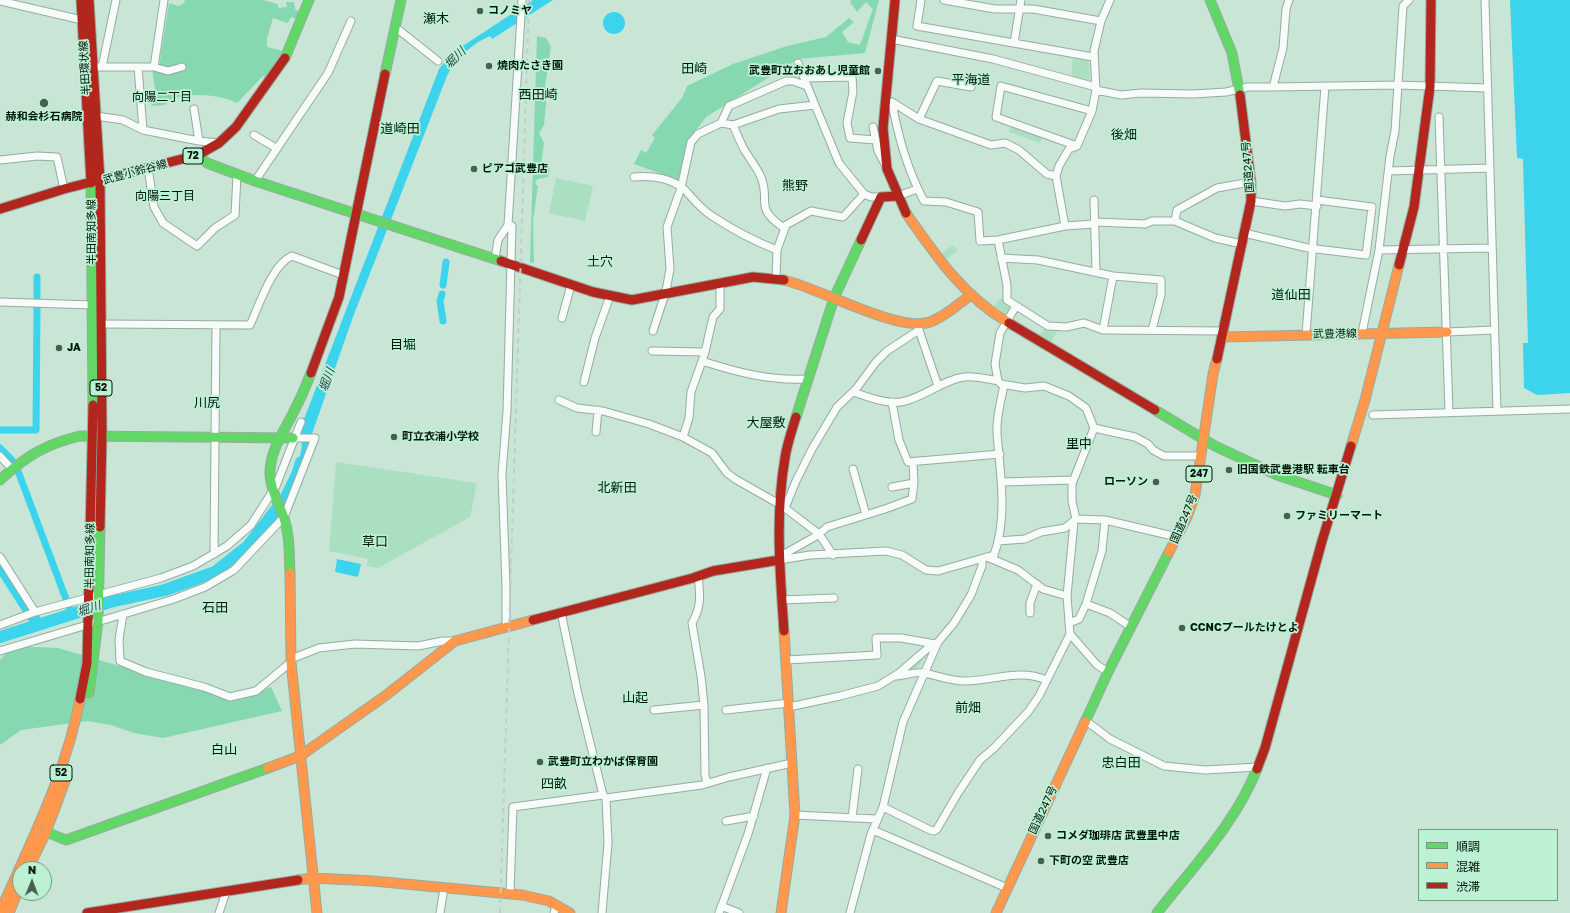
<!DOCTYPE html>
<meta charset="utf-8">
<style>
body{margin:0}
#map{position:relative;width:1570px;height:913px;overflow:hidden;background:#c9e5d5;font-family:"Golos Text","Noto Sans JP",sans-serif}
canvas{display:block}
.legend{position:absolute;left:1418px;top:829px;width:140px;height:72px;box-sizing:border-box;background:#bdf1d3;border:1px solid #739983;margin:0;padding:5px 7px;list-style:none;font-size:12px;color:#03160c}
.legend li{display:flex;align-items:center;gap:8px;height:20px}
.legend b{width:20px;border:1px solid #739983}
.north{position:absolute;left:12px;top:861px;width:40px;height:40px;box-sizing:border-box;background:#bdf1d3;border:1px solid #739983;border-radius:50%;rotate:1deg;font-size:11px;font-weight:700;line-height:16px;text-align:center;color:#03160c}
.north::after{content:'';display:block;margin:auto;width:14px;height:18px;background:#485e52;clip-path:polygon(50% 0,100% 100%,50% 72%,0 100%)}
</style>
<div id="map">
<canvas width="1570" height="913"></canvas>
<ul class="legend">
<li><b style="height:5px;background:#63d668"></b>順調</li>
<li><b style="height:5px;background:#ff974d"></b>混雑</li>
<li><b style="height:5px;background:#b3261e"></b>渋滞</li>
</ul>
<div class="north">N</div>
</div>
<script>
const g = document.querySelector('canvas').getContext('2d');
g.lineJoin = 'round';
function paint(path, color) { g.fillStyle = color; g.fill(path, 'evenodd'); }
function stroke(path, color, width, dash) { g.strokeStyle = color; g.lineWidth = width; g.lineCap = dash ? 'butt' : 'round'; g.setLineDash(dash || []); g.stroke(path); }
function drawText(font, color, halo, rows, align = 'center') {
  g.font = font + ' "Golos Text","Noto Sans JP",sans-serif'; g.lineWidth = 3.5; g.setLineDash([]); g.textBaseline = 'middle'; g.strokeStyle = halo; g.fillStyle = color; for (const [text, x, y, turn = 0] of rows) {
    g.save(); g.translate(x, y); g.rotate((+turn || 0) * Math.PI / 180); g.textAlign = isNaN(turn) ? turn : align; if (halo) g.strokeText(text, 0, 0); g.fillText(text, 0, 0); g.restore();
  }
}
paint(new Path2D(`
 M1073,57L1087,59L1089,62L1090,83L1071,78Z
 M1011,126L1042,137L1040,143L1009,132Z
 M556,178L593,186L585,221L549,213Z
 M953,245L958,250L946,260L942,256V253Z
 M1001,298L1009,304L1010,308L1006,314L994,306Z
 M1046,327L1058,329L1051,343L1039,335Z
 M336,462L477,483L470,517L378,568L367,566L368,559L329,551Z
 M929,650L916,670L906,672L904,670Z`), '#abdfc2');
paint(new Path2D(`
 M185,0H263L277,4L279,8L287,7L286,2H294L295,9L300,12L297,20L291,17L288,23L273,18L267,38V47L283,51L280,60L268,78L263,76L237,103C221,94 176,90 165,105L153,106L143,98L146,92L155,90L152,69L159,67L169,3L179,6L184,3Z
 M851,0H879L865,53L798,59L706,117L688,141L678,180L634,164L641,150L646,153L655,138L652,135L682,98L687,86L733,64L787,46L826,37L849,18L854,22L842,32L848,42L860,45L873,9L866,2L857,12L850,2Z
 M537,36L546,38L551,46L545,87L547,92L544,125L539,133L544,143L541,165L550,168L548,177L537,179L535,184L538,186L533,220L534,263L530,262L531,230Z
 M12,646L58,648L235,700L271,687L282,711L163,738L134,733L111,725L87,721L21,730L0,745V660Z`), '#86d8b0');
paint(new Path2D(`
 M533,0H553L492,39L490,36L478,42L456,59L447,76L353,317L294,485L302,446L299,432L439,69L452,53Z
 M1510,0H1570V393L1537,395L1524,388L1523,343H1528L1523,159L1517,158Z
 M603 23a11 11 0 1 1 22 0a11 11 0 1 1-22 0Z
 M337,559L361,564L358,577L335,572Z`), '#3cd4ed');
stroke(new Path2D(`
 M443,285L446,262
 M442,294L440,301L443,321
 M37,297V277
 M0,430H36L37,308
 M0,448L12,460
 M18,471L72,615`), '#3cd4ed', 7);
stroke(new Path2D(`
 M0,565L37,623
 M0,637L110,602L165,590L215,572L248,546L286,497L297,475L301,462`), '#3cd4ed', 12);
const street = new Path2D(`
 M921,0L917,26L1093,57
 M944,0L995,9H1033L1101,21
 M1485,0L1497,410
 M0,1L82,20
 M395,27L438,61
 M891,39L993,59L1096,87
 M1014,43L1021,0
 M798,63L815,105
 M98,67H102L116,0
 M102,67H138L143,130L199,141L219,143
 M138,67H154L164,0
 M154,67L168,71L182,67
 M804,78L852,77L853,92L847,123L850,138L876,140
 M1273,87L1283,48L1286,9L1289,0
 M1096,90L1121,95L1141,93L1193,94L1226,92L1248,87H1273L1398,85L1487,88
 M194,109L199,141
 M96,116L123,120L143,130
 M1439,117L1449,412
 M919,119L937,81L971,87
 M721,123L733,125C737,134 740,142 745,151C750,159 757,168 761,177C771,202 753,207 784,228
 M733,125L779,109L815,105L839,163L864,194L871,197H881
 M873,127L878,151L885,164
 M254,135L276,148
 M1077,146L996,117L1001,86L1092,111
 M0,160L37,156L57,157L64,189
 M148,168L154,207L163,223L197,246L215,228L235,215L237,175
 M1389,171L1490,168
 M1056,176L1047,174L1019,150L1005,143L991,145L919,119L892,102C898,137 907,169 924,201L946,202L978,212L980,241L998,240L1065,226L1094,224
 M634,177C651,175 673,178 686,191C694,200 701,209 712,216C733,230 754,241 777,250
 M255,181L328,73L351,21
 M898,196L917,189
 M1094,200L1096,272
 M1251,201L1285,206L1300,204L1317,206
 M1175,221L1177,210L1217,188L1251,182
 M1094,222L1145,224L1152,221H1175L1215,238L1242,244
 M1065,226L1056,176L1059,166L1069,149L1077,146L1092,111L1096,90L1094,51L1101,21L1110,0
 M1244,233L1308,248L1366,255L1372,207L1317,200
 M998,240L1007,285V300L1048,326L1066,327L1084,323L1103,330L1224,331
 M1379,250L1492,248
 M1001,258L1038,260L1113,276L1161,280V295L1152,330
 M495,259L498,240L508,225L522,0
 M776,278L777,250L786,225L811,211L843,217L864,194
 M0,302L92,305
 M562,318L571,285
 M101,324L250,325C259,306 272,264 292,256L343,275
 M919,330L938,386
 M1103,330L1113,276
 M653,331L666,291L670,269L667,227L681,188L691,142L698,134L721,123L729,106L786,81H793L807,86
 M1447,332L1494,330
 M1362,333L1379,250L1390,156L1395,131L1403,6L1409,0
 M1306,334L1325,86
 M652,351L705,352L702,361C736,372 770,381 807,379
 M705,352L713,317L720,309V282
 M584,382L595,338L610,296
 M853,392C868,397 885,404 901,402C924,398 942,380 964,377C975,376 988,379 998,381
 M559,400L577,408L603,411L649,424L683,437L712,453L727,473L735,479L779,504
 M892,402L899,440L908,462L1000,454
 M1373,415L1570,409
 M1094,428L1135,437L1148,444L1153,450L1164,456H1202
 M596,432L598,410
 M683,437L689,418L691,392L702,361
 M0,456L12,469
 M853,469L866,515
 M1002,482L1073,480
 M892,487L914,483
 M785,508L796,481L812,449L837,407L856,389L876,362L887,351L919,330V325
 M781,509L785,508L819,534L833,555
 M1076,519L1105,520L1177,537
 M998,541L1025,539L1041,532L1065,528L1076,519L1072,501V484L1094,428L1086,408L1069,396L1044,386L1025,388L1001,384L998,381L995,364L1000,333L1016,306
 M214,554L216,325
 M0,557L35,612
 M779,557L818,535L827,527L885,509L912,499L914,483L913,462
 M987,557L1018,570L1043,589L1067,596
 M779,560L810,555L886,551L902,555L926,570L938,571L994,555C1008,516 1000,473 997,433C996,417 1001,401 1004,385
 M698,576C700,594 702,606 692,623L701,676L704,705L705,775L707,783
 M782,600L834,598
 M1086,604L1110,613L1131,627
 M561,612L578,694L603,795L606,798L608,843L602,913
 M1030,613V603L1037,584
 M123,614L119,640L120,661L146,672L204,687L230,697L256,691L291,662
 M1069,623L1079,619L1086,604L1102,551L1105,520
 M0,625L35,612L161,578L193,566L227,546L251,525L276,486L301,422
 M506,626V586L502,474L507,411L512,226L508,225
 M1070,634L1097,665L1108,672
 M0,651L174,599L205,587L234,570L284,517L315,438H293
 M291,659L319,648L355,644L418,646L443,641H455
 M786,660L877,655L876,638H901L935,644
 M895,676C904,676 915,671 923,673C936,675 948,680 962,681C990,682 1019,668 1046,680
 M789,707L840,696L878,686L899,673L927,649L938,642L954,623L971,595L982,566V559
 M654,710L704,705
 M726,710L789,703
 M1085,720L1110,739L1164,766L1205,770L1258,767
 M606,798L702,785L729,777L792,763
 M883,807L930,830L934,831L937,829L958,793L980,760L994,748L1028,712L1039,696L1070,634L1067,596L1074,522
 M795,815L877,819
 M852,818L858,769
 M726,821L754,816
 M873,830L1007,888
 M510,893L513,807L603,795
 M721,906L739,913
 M219,913L226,892
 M440,913L444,888
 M554,913L556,905
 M719,913L748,834L767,768
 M850,913L871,834L883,807L903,722L938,642`);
const fast = new Path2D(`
 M1210,0L1232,53L1240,95
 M285,58L309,0
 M385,74L401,0
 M198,155L207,163L255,181L501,261
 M91,183L93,405
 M1155,410L1215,446L1277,475L1337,495
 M796,417L834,298L861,240
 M0,480C26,456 46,444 80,436L293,438
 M290,573C289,554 290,536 284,518C279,503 271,492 270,475C269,450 286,429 296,407C302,396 306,385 311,373
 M89,693L98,621L100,527
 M1085,722L1108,672L1169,552
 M46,832L66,840L268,768
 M1157,913C1193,867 1235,824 1257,769`);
const slow = new Path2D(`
 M906,213C936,256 963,296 1009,323
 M784,280C819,288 899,333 930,322C945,317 958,304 971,295
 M1223,337L1447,332
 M1351,446L1365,400L1399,265
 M1169,552L1187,517L1195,495L1213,374L1217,359
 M290,573L291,662L317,913
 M268,768L300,756L385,696L455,641L533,620
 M28,869L46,832L67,776
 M298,880L313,878L373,881L522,895L549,901L570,913
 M0,912C30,843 66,774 80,699
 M9,913L20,886
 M781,913L795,815L784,631
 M996,913L1085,722`);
const jam = new Path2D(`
 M81,0L91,183
 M89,0L100,181
 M895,0L883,128L887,169L906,213
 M100,181L102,435L100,527
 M0,209L64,189L198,155L219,143L236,127L285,58
 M861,240L881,197L898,196
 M501,261L593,292L632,300L753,277L784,280
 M1399,265L1414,207L1430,87L1431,0
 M1009,323L1155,410
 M1217,359L1251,201V182L1240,95
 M311,373L339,297L385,74
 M533,620L693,578L713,571L779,560
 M784,631C780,573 775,515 785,458C787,444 792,430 796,417
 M80,699L87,663L93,405
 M1257,769L1265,748L1322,541L1351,446
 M87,913L298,880`);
stroke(street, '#96aca0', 9);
stroke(fast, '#96aca0', 11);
stroke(slow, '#96aca0', 11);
stroke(jam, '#96aca0', 11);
stroke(street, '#f7fbf9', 7);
stroke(fast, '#63d668', 9);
stroke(slow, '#ff974d', 9);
stroke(jam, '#b3261e', 9);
stroke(new Path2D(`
 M500,913L529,0`), '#c3ccc7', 2, [5, 5]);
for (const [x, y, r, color] of [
 [480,11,4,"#485e52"],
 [489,66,4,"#485e52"],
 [878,71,4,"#485e52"],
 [44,103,5,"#485e52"],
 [474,169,4,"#485e52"],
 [59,348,4,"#485e52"],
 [394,437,4,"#485e52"],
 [1229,470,4,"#485e52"],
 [1156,482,4,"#485e52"],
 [1287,516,4,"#485e52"],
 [1182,628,4,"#485e52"],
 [540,762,4,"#485e52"],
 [1048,836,4,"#485e52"],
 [1041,861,4,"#485e52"]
]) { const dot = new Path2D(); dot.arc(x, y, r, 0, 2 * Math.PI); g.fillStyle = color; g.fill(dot); stroke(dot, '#bdf1d3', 1.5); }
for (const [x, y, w] of [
 [193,156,20],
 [101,388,22],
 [1199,474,26],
 [61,773,22]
]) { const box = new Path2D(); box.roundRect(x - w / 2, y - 8, w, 16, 3); g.fillStyle = '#bdf1d3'; g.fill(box); stroke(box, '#03160c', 1); }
drawText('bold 10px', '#03160c', null, [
 ["72",193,156],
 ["52",101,388],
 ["247",1199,474],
 ["52",61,773]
]);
drawText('bold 11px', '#03160c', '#bdf1d3', [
 ["コノミヤ",488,11],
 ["焼肉たさき園",497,66],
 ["武豊町立おおあし児童館",870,71,"right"],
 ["赫和会杉石病院",44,117,"center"],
 ["ピアゴ武豊店",482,169],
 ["JA",67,348],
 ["町立衣浦小学校",402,437],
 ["旧国鉄武豊港駅 転車台",1237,470],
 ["ローソン",1148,482,"right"],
 ["ファミリーマート",1295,516],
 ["CCNCプールたけとよ",1190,628],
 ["武豊町立わかば保育園",548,762],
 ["コメダ珈琲店 武豊里中店",1056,836],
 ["下町の空 武豊店",1049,861]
], 'left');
drawText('11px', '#03160c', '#bdf1d3', [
 ["半田環状線",85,68,-93],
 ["国道247号",1248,167,-95],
 ["武豊小鈴谷線",135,172,-15],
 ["半田南知多線",92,232,-90],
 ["武豊港線",1335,334,-1],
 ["国道247号",1184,519,-67],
 ["半田南知多線",90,556,-89],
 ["国道247号",1043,810,-65]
]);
drawText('italic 12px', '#2a444c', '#bdf1d3', [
 ["堀川",455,58,-45],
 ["堀川",327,380,-70],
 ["堀川",89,609,-18]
]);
drawText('12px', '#03160c', '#bdf1d3', [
 ["向陽二丁目",162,97],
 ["向陽三丁目",165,196]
]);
drawText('13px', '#03160c', '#bdf1d3', [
 ["瀬木",436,19],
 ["田崎",694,69],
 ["平海道",971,80],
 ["西田崎",538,95],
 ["道崎田",400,129],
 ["後畑",1124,135],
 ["熊野",795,186],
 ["土穴",600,262],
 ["道仙田",1291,295],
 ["目堀",403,345],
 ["川尻",207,403],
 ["大屋敷",766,423],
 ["里中",1079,444],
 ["北新田",617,488],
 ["草口",375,542],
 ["石田",215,608],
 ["山起",635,698],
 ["前畑",968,708],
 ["白山",224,750],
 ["忠白田",1121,763],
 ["四畝",554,784]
]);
</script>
